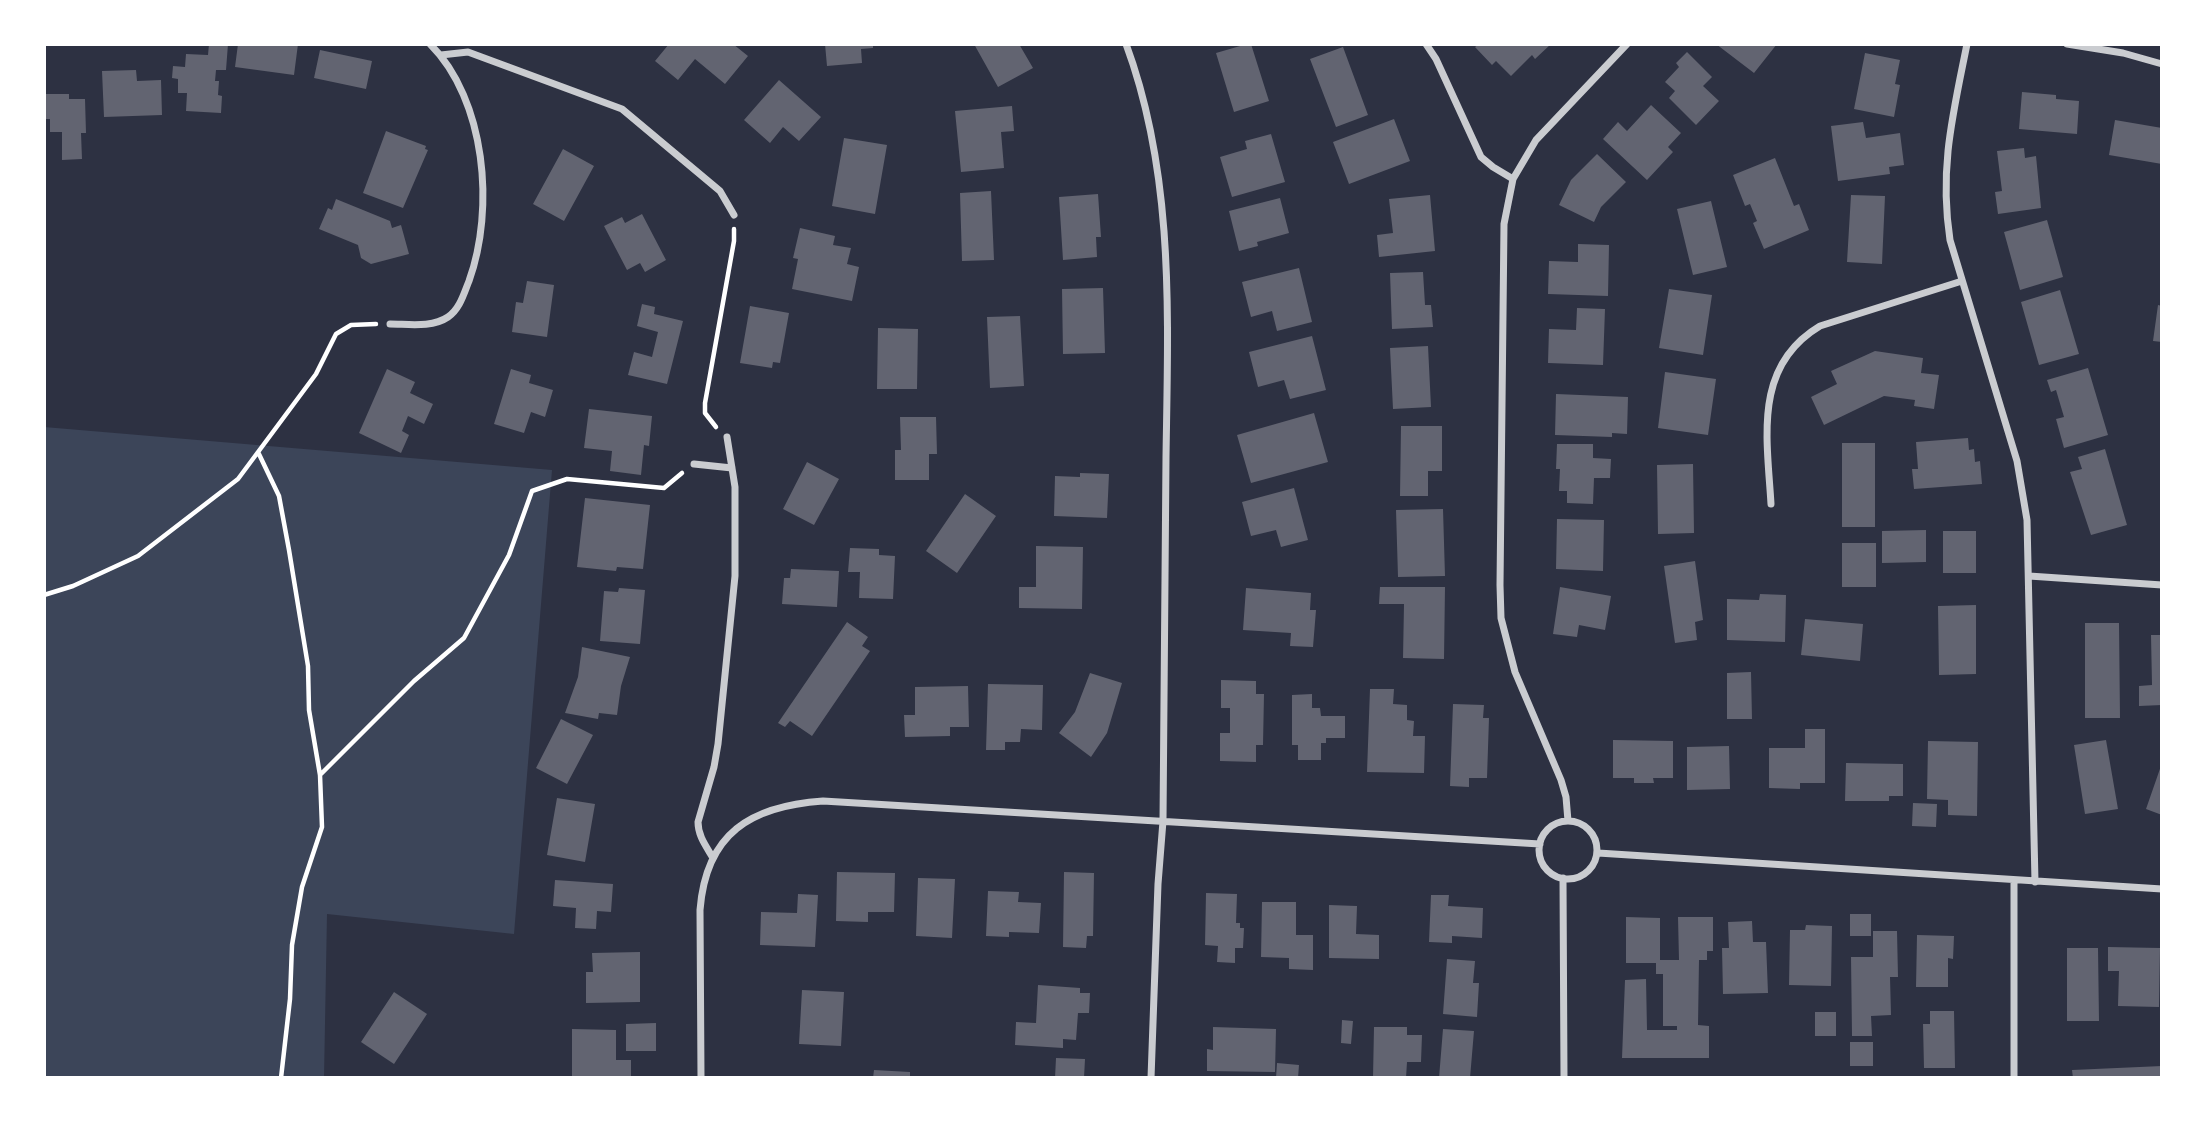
<!DOCTYPE html>
<style>
body{margin:0}
#map{position:relative;width:2206px;height:1122px;overflow:hidden;background:#2d3142;font-family:Figtree,sans-serif}
canvas{display:block}
.frame{position:absolute;inset:0;border:46px solid #fff;pointer-events:none}
</style>
<div id="map">
<canvas width="2206" height="1122"></canvas>
<div class="frame"></div>
</div>
<script>
const g = document.querySelector('canvas').getContext('2d');
g.lineJoin = 'round';
function paint(path, color) { g.fillStyle = color; g.fill(path, 'evenodd'); }
function stroke(path, color, width, dash) { g.strokeStyle = color; g.lineWidth = width; g.lineCap = dash ? 'butt' : 'round'; g.setLineDash(dash || []); g.stroke(path); }
paint(new Path2D(`
 M44,427L552,470L514,934L327,914L324,1078H44Z`), '#3c4559');
paint(new Path2D(`
 M209,44H228L226,70H216L215,81H219L218,95L222,96L221,113L186,111L187,93H178V79L172,78L173,66L185,67L186,54L208,55Z
 M238,44H298L294,75L235,67Z
 M669,44H733L748,56L725,84L695,59L678,80L655,61Z
 M825,44H873V48L861,49L862,63L827,66Z
 M974,44H1019L1033,68L998,87Z
 M1247,44H1251L1269,101L1234,112L1216,53Z
 M1479,44H1551L1535,59L1532,55L1511,76L1496,61L1492,65L1475,47Z
 M1716,44H1777L1754,73Z
 M1343,47L1368,115L1336,127L1310,59Z
 M320,50L372,61L366,89L314,78Z
 M1687,52L1712,77L1703,86L1719,101L1696,125L1669,98L1675,91L1665,82L1679,67L1676,63Z
 M1865,53L1900,60L1895,84L1900,85L1894,117L1854,109Z
 M136,70L137,81L161,80L162,115L104,117L102,71Z
 M779,80L821,117L799,141L783,127L770,143L744,120Z
 M2022,92L2056,95V99L2079,101L2077,134L2019,129Z
 M44,94H69V99H85L86,133H81L82,159L62,160V132H50V119H44Z
 M1651,105L1681,133L1668,147L1673,152L1647,180L1603,139L1618,122L1627,131Z
 M1012,106L1014,131L1001,132L1004,168L961,172L955,111Z
 M1394,119L1410,161L1349,184L1333,142Z
 M2115,120L2162,128V164L2109,155Z
 M1863,122L1866,138L1900,133L1904,165L1889,167L1890,174L1838,181L1831,126Z
 M386,131L426,146L425,149L428,150L403,208L363,193Z
 M1271,134L1285,182L1232,197L1220,157L1247,149L1245,141Z
 M844,138L887,145L875,214L832,206Z
 M2024,148L2025,158L2036,156L2041,208L1998,214L1995,192L2002,191L1997,151Z
 M563,149L594,166L564,221L533,204Z
 M1597,154L1626,182L1601,207L1594,222L1559,205L1571,180Z
 M1775,158L1794,206L1799,204L1809,230L1764,249L1753,223L1757,221L1750,204L1745,206L1733,175Z
 M991,191L994,260L962,261L960,193Z
 M1098,194L1101,237H1096L1097,257L1063,260L1059,197Z
 M1430,195L1435,251L1379,257L1377,235L1393,233L1389,199Z
 M1851,195L1885,196L1882,264L1847,262Z
 M1280,198L1289,233L1257,242L1258,246L1239,251L1229,211Z
 M336,199L390,221L392,228L401,225L409,254L371,264L361,258L358,245L319,229L328,208L332,210Z
 M1711,201L1727,267L1693,275L1677,209Z
 M642,214L666,260L645,272L640,263L627,270L604,226L622,217L625,223Z
 M2047,220L2063,277L2020,290L2004,232Z
 M800,228L835,236L833,245L851,248L847,264L859,267L852,301L792,289L798,259L793,258Z
 M1578,244L1609,245L1608,296L1548,294L1549,261L1578,262Z
 M1299,268L1312,322L1277,331L1272,311L1251,317L1242,282Z
 M1423,272L1425,305H1431L1433,327L1392,329L1390,273Z
 M527,281L554,285L547,337L512,332L516,302L523,303Z
 M1103,288L1105,353L1063,354L1062,289Z
 M1669,289L1712,295L1703,355L1659,348Z
 M2060,290L2079,354L2039,365L2021,302Z
 M642,304L655,307L654,314L683,321L667,384L628,375L634,352L652,357L658,332L637,326Z
 M2158,305L2162,306V342L2153,341Z
 M750,306L789,313L780,363L773,362L772,368L740,363Z
 M1577,308L1605,309L1603,365L1548,363L1549,329L1576,330Z
 M1020,316L1024,386L990,388L987,317Z
 M878,328L918,329L917,389H877Z
 M1312,336L1326,390L1290,399L1284,380L1258,387L1249,352Z
 M1428,346L1431,407L1393,409L1390,348Z
 M1875,351L1923,358L1921,373L1939,375L1934,409L1914,406L1915,400L1884,396L1824,425L1811,397L1837,384L1831,371Z
 M2088,368L2108,435L2064,448L2056,419L2064,417L2056,390L2051,392L2047,380Z
 M387,369L415,382L410,393L433,404L424,424L408,416L402,431L409,435L401,453L359,433Z
 M511,369L531,375L529,383L553,390L545,417L531,412L524,433L494,424Z
 M1665,372L1716,379L1708,435L1658,428Z
 M1556,394L1628,397L1627,434L1612,433V437L1555,435Z
 M589,409L652,416L649,446L644,445L641,475L610,471L612,451L584,448Z
 M1314,413L1328,462L1251,483L1237,435Z
 M900,417H936L937,454H929V480H895V450H901Z
 M1401,426H1442V471H1428V496H1400Z
 M1968,438L1969,450L1974,449L1975,462L1980,461L1982,484L1914,489L1912,469H1918L1916,442Z
 M1842,443H1875V527H1842Z
 M1557,444H1593V458L1611,459L1610,478H1594L1593,504L1567,503V491H1559L1560,469H1556Z
 M2105,449L2127,525L2091,535L2070,472L2082,469L2078,457Z
 M807,462L839,479L814,525L783,509Z
 M1693,464L1694,533L1658,534L1657,465Z
 M1080,473L1109,474L1107,518L1054,516L1055,476L1080,477Z
 M1294,488L1308,540L1281,547L1276,530L1251,536L1242,502Z
 M965,494L996,516L957,573L926,551Z
 M585,498L650,505L643,569L617,567L616,571L577,567Z
 M1443,509L1445,576L1398,577L1396,510Z
 M1557,519L1604,520L1603,571L1556,569Z
 M1926,530V562L1882,563V531Z
 M1943,531H1976V573H1943Z
 M1842,543H1876V587H1842Z
 M1036,546L1083,547L1082,609L1019,608V587H1036Z
 M850,548L879,549V555L895,556L893,599L859,598L860,572H848Z
 M1695,561L1703,620L1695,622L1697,640L1675,643L1664,566Z
 M791,569L839,571L837,607L782,604L784,578H790Z
 M1380,587H1445L1444,659L1403,658L1404,604H1379Z
 M1560,587L1611,596L1605,630L1579,625L1577,637L1553,634Z
 M619,588L645,590L640,644L600,641L604,591L618,592Z
 M1246,588L1311,593L1310,610H1316L1313,647L1290,646L1291,633L1243,630Z
 M1760,594L1786,595L1785,642L1727,640V599L1759,600Z
 M1976,605V674L1939,675L1938,606Z
 M1805,619L1863,624L1860,661L1801,655Z
 M847,622L868,637L862,646L870,651L812,736L790,721L785,727L778,723Z
 M2085,623H2119L2120,718H2085Z
 M2151,635H2162V705L2139,706V686L2152,685Z
 M582,647L630,657L621,686L617,715L599,713L598,719L565,713L578,677Z
 M1751,672L1752,719H1727V673Z
 M1090,673L1122,683L1107,733L1091,757L1059,733L1075,712Z
 M1221,680L1256,681V694H1264L1263,745H1256V762L1220,761V733H1230V708H1221Z
 M988,684L1043,685L1042,730L1021,729L1020,742H1005V750H986Z
 M968,686L969,727H950V736L905,737L904,715H915V687Z
 M1370,689H1394L1393,704L1407,705V720L1414,721L1413,736H1425L1424,773L1367,772Z
 M1312,694V708H1320L1321,716H1345V738H1326V743H1321V760H1298V745H1292V695Z
 M1453,704L1484,705L1483,718H1489L1487,778H1469V787L1450,786Z
 M561,719L593,735L567,784L536,768Z
 M1805,729H1825V783H1800V789L1769,788V748H1805Z
 M1613,740L1673,741V778H1653L1654,783H1634V778H1613Z
 M2106,740L2118,809L2085,814L2074,745Z
 M1928,741L1978,742L1977,816L1948,815V800L1927,799Z
 M1729,746L1730,789L1687,790V747Z
 M1846,763L1903,764V796H1889V801H1845Z
 M2162,763V815L2146,809Z
 M557,798L595,804L585,862L547,855Z
 M1913,803L1937,804L1936,827L1912,826Z
 M837,872L895,873L894,912H868V922L836,921Z
 M1064,872L1094,873L1093,936H1087L1086,948L1063,947Z
 M918,878L955,879L952,938L916,936Z
 M555,880L613,884L611,912L597,911L596,929L575,928L576,908L553,906Z
 M988,891L1019,892L1018,902L1041,903L1039,933L1009,932V937L986,936Z
 M1206,893L1237,894L1236,923H1240V928H1244L1243,948H1235V963L1217,962L1218,946L1205,945Z
 M798,894L818,895L815,947L760,945L761,912L797,913Z
 M1431,895H1449L1448,906L1483,908L1482,938L1452,936V943L1429,942Z
 M1262,902H1296V935H1313V970L1289,969V958L1261,957Z
 M1329,905L1357,906L1356,934L1379,935V959L1329,958Z
 M1850,914H1871V936H1850Z
 M1626,917L1660,918V960H1679L1678,917H1713V951H1707V960H1699L1698,1025L1709,1026V1058H1622L1625,980L1646,979L1647,1030H1677V1026H1663V974H1656V963H1626Z
 M1752,921L1753,942H1766L1768,993L1723,994L1722,948H1729L1728,922Z
 M1806,925L1832,926L1831,986L1789,985L1790,930H1805Z
 M1873,931H1897L1898,977H1890L1891,1015L1871,1016L1872,1036H1852L1851,957H1873Z
 M1917,935L1954,936L1953,959L1948,958V987H1916Z
 M2108,947L2160,948L2159,1007L2118,1006L2119,971H2108Z
 M2067,948H2098L2099,1021H2067Z
 M640,952V1002L586,1003V972H593L592,953Z
 M1447,959L1475,961L1473,983H1479L1477,1017L1443,1014Z
 M1038,985L1080,988V993H1090L1089,1013H1078L1076,1040L1063,1039V1048L1015,1045L1016,1022L1036,1023Z
 M802,990L844,992L841,1046L799,1044Z
 M394,992L427,1014L394,1064L361,1042Z
 M1930,1011H1954L1955,1068H1924L1923,1024H1930Z
 M1815,1012H1836V1036H1815Z
 M1342,1020L1353,1021L1351,1044L1341,1043Z
 M656,1023V1051H626V1024Z
 M1213,1027L1276,1029L1275,1072L1207,1071V1049L1213,1050Z
 M1374,1027H1407V1035H1422L1421,1062H1407L1406,1078H1373Z
 M572,1029L616,1030V1060H631V1078H572Z
 M1443,1029L1474,1031L1470,1078H1439Z
 M1850,1042H1873V1066H1850Z
 M1056,1058L1085,1059L1084,1078H1055Z
 M1277,1063L1299,1065L1298,1078H1276Z
 M2162,1066V1078H2073L2072,1070Z
 M874,1070L910,1072V1078H873Z`), '#626471');
stroke(new Path2D(`
 M716,427L705,413V403L734,241V229
 M258,452L279,496L289,550L308,666L309,710L320,775L322,827L302,887L292,945L290,999L281,1078
 M44,595L73,586L138,556L238,479L316,374L336,334L351,325L376,324
 M320,775L414,681L464,638L509,555L532,491L567,479L664,488L682,473`), '#fff', 4.5);
stroke(new Path2D(`
 M1126,44C1175,176 1168,318 1166,457C1165,578 1164,700 1163,821L1158,884L1151,1078
 M1426,44L1436,59L1481,157L1493,167L1513,179
 M1967,44C1953,114 1939,168 1950,240L2017,461L2027,520L2035,882
 M2067,44L2123,53L2162,64
 M441,55L468,52L622,109L720,191L734,215
 M390,324C408,324 432,328 448,317C460,309 464,293 469,281C495,209 486,100 430,44
 M694,464L732,468
 M1771,504C1767,437 1753,366 1820,326L1962,281
 M2029,576L2162,585
 M1568,821L1566,797L1561,780L1515,672L1501,618L1500,585L1504,224L1513,179L1536,140L1627,44
 M1539 850a29 29 0 1 1 58 0a29 29 0 1 1-58 0Z
 M1598,853L2162,889
 M713,858C706,846 698,836 698,822L714,767L718,744L735,576V487L727,437
 M1563,878L1564,1078
 M2014,880V1078
 M701,1078L700,910C706,833 751,806 823,801L1540,844`), '#caccd0', 7);
</script>
